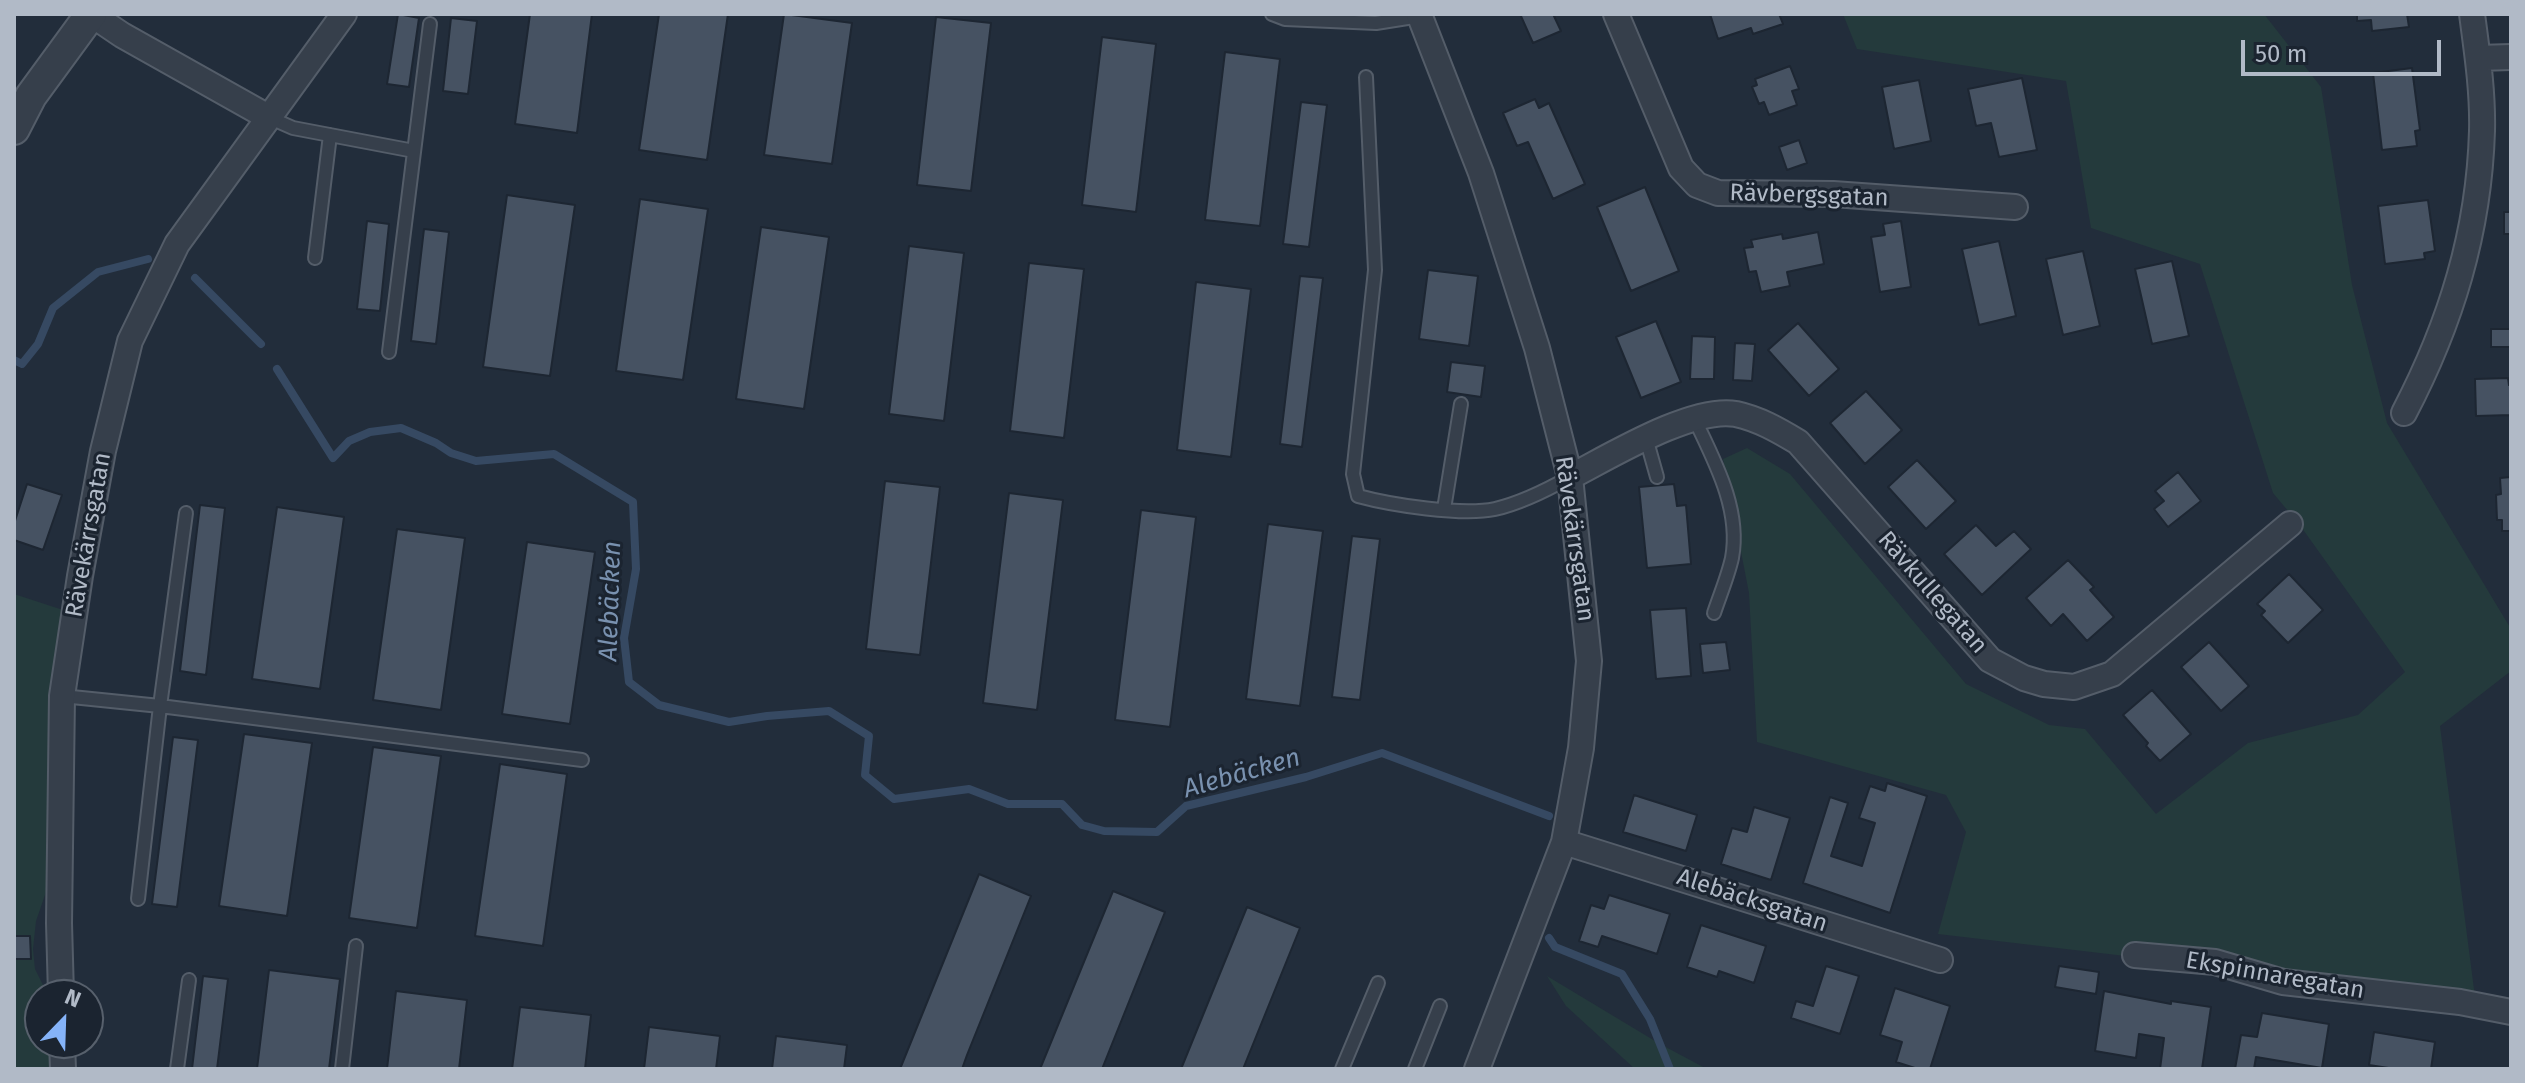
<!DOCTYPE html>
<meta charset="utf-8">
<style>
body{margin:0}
#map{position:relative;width:2525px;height:1083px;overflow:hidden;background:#222d3b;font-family:"Fira Sans",sans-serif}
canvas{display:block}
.frame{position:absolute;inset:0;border:16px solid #b1bac7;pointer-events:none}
.north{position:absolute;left:24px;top:979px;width:80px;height:80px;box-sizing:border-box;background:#1b2430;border:2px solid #57606c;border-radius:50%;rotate:23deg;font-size:22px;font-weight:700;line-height:32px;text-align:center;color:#b1bac7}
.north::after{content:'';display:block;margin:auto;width:28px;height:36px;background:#85b3f8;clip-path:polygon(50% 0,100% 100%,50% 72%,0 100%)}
.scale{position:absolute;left:2241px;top:40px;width:200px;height:36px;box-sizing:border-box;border:4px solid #b1bac7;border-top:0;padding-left:10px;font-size:24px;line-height:28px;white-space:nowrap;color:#b1bac7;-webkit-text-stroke:6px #1b2430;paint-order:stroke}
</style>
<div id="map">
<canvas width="2525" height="1083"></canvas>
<div class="frame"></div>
<div class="north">N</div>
<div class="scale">50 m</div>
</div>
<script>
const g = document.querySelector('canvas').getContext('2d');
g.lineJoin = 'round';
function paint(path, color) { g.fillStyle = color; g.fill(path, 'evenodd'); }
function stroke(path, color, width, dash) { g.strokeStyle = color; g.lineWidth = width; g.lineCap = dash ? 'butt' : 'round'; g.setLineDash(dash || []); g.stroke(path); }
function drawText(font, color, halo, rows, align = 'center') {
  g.font = font + ' "Fira Sans",sans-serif'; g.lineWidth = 6; g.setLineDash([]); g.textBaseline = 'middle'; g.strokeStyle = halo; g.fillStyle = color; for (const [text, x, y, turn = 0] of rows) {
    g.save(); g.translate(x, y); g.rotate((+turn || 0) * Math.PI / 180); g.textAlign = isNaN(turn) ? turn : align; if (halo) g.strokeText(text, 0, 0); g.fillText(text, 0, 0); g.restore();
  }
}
paint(new Path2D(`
 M1843,14H2264L2321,87L2352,285L2387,423L2511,629V671L2440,726L2475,997L1938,934L1966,832L1946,795L1757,742L1749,593L1723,459L1747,448L1790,474L1966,684L2049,725L2085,729L2156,814L2248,743L2358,715L2405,672L2299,524L2273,493L2200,264L2091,228L2066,81L1857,49Z
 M14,594L63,610L50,744L46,892L36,921L33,949L35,969L48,995H40V1043H52L53,1069H14Z
 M1547,976L1660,1044L1707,1069H1635L1566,1006Z`), '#243a3c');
stroke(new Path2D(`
 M195,278L261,344
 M14,360L22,364L38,344L53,308L98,272L148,259
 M277,369L333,458L349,441L370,432L401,428L436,443L451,453L476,461L554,454L633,502L636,569L624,638L629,682L659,705L729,722L767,716L829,711L869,736L865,775L894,799L969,789L1008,804H1062L1082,825L1104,831L1157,832L1186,806L1306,777L1382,753L1549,816
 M1549,938L1555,947L1622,974L1650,1019L1670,1069`), '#364962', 8);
const building = new Path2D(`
 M398,14L419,18L409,87L387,84Z
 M530,14H592L577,133L515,124Z
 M659,14H728L707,160L639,150Z
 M784,14L852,23L832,164L764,155Z
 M1520,14H1553L1561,31L1533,43Z
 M1710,14H1779L1783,24L1753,34L1751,28L1718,39Z
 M2357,14H2407L2409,27L2372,31L2371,20L2357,21Z
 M936,17L991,23L971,191L917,185Z
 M451,18L477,21L468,94L443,91Z
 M1102,37L1156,44L1136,212L1082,205Z
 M1225,52L1280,59L1260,226L1205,220Z
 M1790,66L1799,89L1792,91L1797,105L1769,115L1764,102L1759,104L1752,87L1757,85L1755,79Z
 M2412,68L2420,130L2415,131L2417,146L2382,150L2373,73Z
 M2022,78L2037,150L1999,157L1991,123L1976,126L1968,89Z
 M1919,80L1931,141L1894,149L1882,87Z
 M1535,99L1539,108L1549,103L1585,184L1553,199L1528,142L1517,146L1503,113Z
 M1301,102L1327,105L1309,247L1283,244Z
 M1799,140L1807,163L1787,170L1779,147Z
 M1645,187L1679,271L1631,291L1597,207Z
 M507,195L575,205L550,376L483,367Z
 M640,199L708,209L683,380L616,371Z
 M2428,200L2435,251L2424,253L2425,259L2385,264L2378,206Z
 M2504,212H2511V234H2504Z
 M367,221L389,224L380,311L357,309Z
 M1901,221L1911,287L1880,292L1871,237L1885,235L1883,224Z
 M761,227L829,237L804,409L736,399Z
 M424,229L449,232L436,344L411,341Z
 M1818,232L1824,264L1787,272L1790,286L1761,292L1756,271L1749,272L1744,248L1753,247L1751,240L1782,234L1783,239Z
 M1999,241L2016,316L1979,325L1962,249Z
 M909,246L964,253L944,421L889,414Z
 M2083,251L2100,326L2063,335L2046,259Z
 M2172,261L2189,336L2152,344L2135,269Z
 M1029,263L1084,269L1064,438L1010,431Z
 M1428,270L1478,276L1469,346L1419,339Z
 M1300,276L1323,278L1302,447L1280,444Z
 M1196,282L1251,289L1231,457L1177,450Z
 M1656,321L1681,382L1641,398L1616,337Z
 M1798,323L1839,369L1809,396L1768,350Z
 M2491,329H2511V347H2491Z
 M1692,336L1715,337L1714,379H1690Z
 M1735,343L1755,344L1752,381L1733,380Z
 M1451,362L1485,366L1481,397L1447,392Z
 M2508,378L2509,385L2511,384V419V415L2476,416L2475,379Z
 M1866,391L1902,430L1865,464L1830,423Z
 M1917,460L1956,501L1926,529L1888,487Z
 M2178,472L2201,501L2168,527L2154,509L2164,501L2155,491Z
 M2511,477V531H2502V520H2497L2496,495L2501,494L2500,478Z
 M885,481L940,487L920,655L866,649Z
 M27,484L62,495L43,550L14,540V524Z
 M1674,484L1677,506L1686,505L1691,564L1647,568L1639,487Z
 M1009,493L1063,500L1037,710L983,703Z
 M200,505L225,508L206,675L180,671Z
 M277,507L344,517L320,689L252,679Z
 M1141,510L1196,517L1170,727L1115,720Z
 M1268,524L1323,531L1300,706L1246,699Z
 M1976,525L1996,546L2014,531L2031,549L1982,595L1944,554Z
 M397,529L465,538L441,710L373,700Z
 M1352,536L1380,539L1360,700L1332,697Z
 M527,542L595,552L570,724L502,714Z
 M2068,560L2094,587L2090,590L2114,617L2087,641L2063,614L2051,626L2026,598Z
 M2289,574L2323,610L2288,643L2261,615L2265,611L2257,604Z
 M1686,608L1691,676L1656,679L1650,610Z
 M1726,642L1730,670L1703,673L1700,644Z
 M2209,642L2249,686L2221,711L2181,667Z
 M2152,690L2191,734L2160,761L2146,746L2148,743L2123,715Z
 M244,734L312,743L287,916L219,906Z
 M173,737L198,740L177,907L152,904Z
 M373,747L441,756L417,928L349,918Z
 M500,764L567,774L543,946L475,936Z
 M1887,783L1927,796L1890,913L1803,883L1830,797L1848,803L1831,856L1862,866L1875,823L1859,818L1870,786L1885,791Z
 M1634,795L1697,815L1686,851L1623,832Z
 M1754,807L1790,818L1771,880L1721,864L1732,828L1747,832Z
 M979,874L1031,896L967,1055L962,1069H900Z
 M1113,891L1165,912L1102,1069H1040Z
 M1609,895L1670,914L1657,954L1602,936L1598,947L1579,941L1591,905L1604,909Z
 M1247,907L1300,928L1243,1069H1181Z
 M1701,925L1766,946L1754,983L1719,971L1717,977L1687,967Z
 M14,936H30L31,959H14Z
 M1826,966L1859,976L1840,1034L1791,1018L1796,1001L1813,1006Z
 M2059,966L2099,972L2096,994L2055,987Z
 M269,970L340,979L329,1069H257Z
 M203,976L228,979L217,1069H192Z
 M1895,988L1950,1006L1930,1069H1918L1896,1062L1902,1042L1880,1035Z
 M396,991L467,1000L459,1069H387Z
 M2104,991L2171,1004V1001L2211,1007L2202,1069H2160L2164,1038L2139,1034L2136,1058L2095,1051Z
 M520,1007L591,1015L585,1069H512Z
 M2262,1013L2329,1024L2322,1068L2256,1057L2254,1069H2235L2241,1035L2257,1037Z
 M649,1027L720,1036L716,1069H644Z
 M2374,1032L2435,1042L2431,1069H2395L2369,1065Z
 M776,1036L847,1045L844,1069H772Z`);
paint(building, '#465262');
stroke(building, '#1d2632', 2);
const service = new Path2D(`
 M1272,14L1285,19L1376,23L1420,16
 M1366,77L1375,270L1353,474L1358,496C1391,505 1462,516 1495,509C1521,503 1547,490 1570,477
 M268,117L293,128L414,151
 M315,258L330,135
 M389,352L430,24
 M1695,420C1715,462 1741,510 1732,558C1728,576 1720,595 1714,613
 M1646,438L1657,477
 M1444,509L1461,404
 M62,696L160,706L582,760
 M138,899L160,706L186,513
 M177,1069L189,980
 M342,1069L356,946
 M1342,1069L1378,983
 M1415,1069L1440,1006`);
const minor = new Path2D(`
 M91,14L122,35L268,117
 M1419,14L1481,173L1537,348L1570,477L1589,661L1581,748L1564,842L1477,1069
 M1616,14L1681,168L1697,185L1718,193L1833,194L2015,207
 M2478,58L2511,57
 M2404,413C2451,323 2479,232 2482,131C2483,92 2477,52 2472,14
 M1570,477C1609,457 1692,406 1736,414C1759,419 1778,430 1798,442L1990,660L2024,678L2044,684L2074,687L2112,674L2290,524
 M1564,842L1940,960
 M2135,955L2215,962L2283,982L2460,1002L2511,1012
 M61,995L59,923L62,696L80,576L103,451L130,341L177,244L344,14
 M62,1043L63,1069`);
const tertiary = new Path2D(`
 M14,129L31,96L91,14`);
stroke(service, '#545d69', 16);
stroke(minor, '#545d69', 28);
stroke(tertiary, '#545d69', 34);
stroke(service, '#363f4b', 12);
stroke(minor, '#363f4b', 24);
stroke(tertiary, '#363f4b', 30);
drawText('24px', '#b1bac7', '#1b2430', [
 ["Rävbergsgatan",1809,196,2],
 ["Rävekärrsgatan",89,535,-80],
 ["Rävekärrsgatan",1574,539,82],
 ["Rävkullegatan",1932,593,49],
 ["Alebäcksgatan",1752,901,18],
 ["Ekspinnaregatan",2275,976,10]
]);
drawText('italic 26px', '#7991af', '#1b2430', [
 ["Alebäcken",611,601,-88],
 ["Alebäcken",1242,774,-16]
]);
</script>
